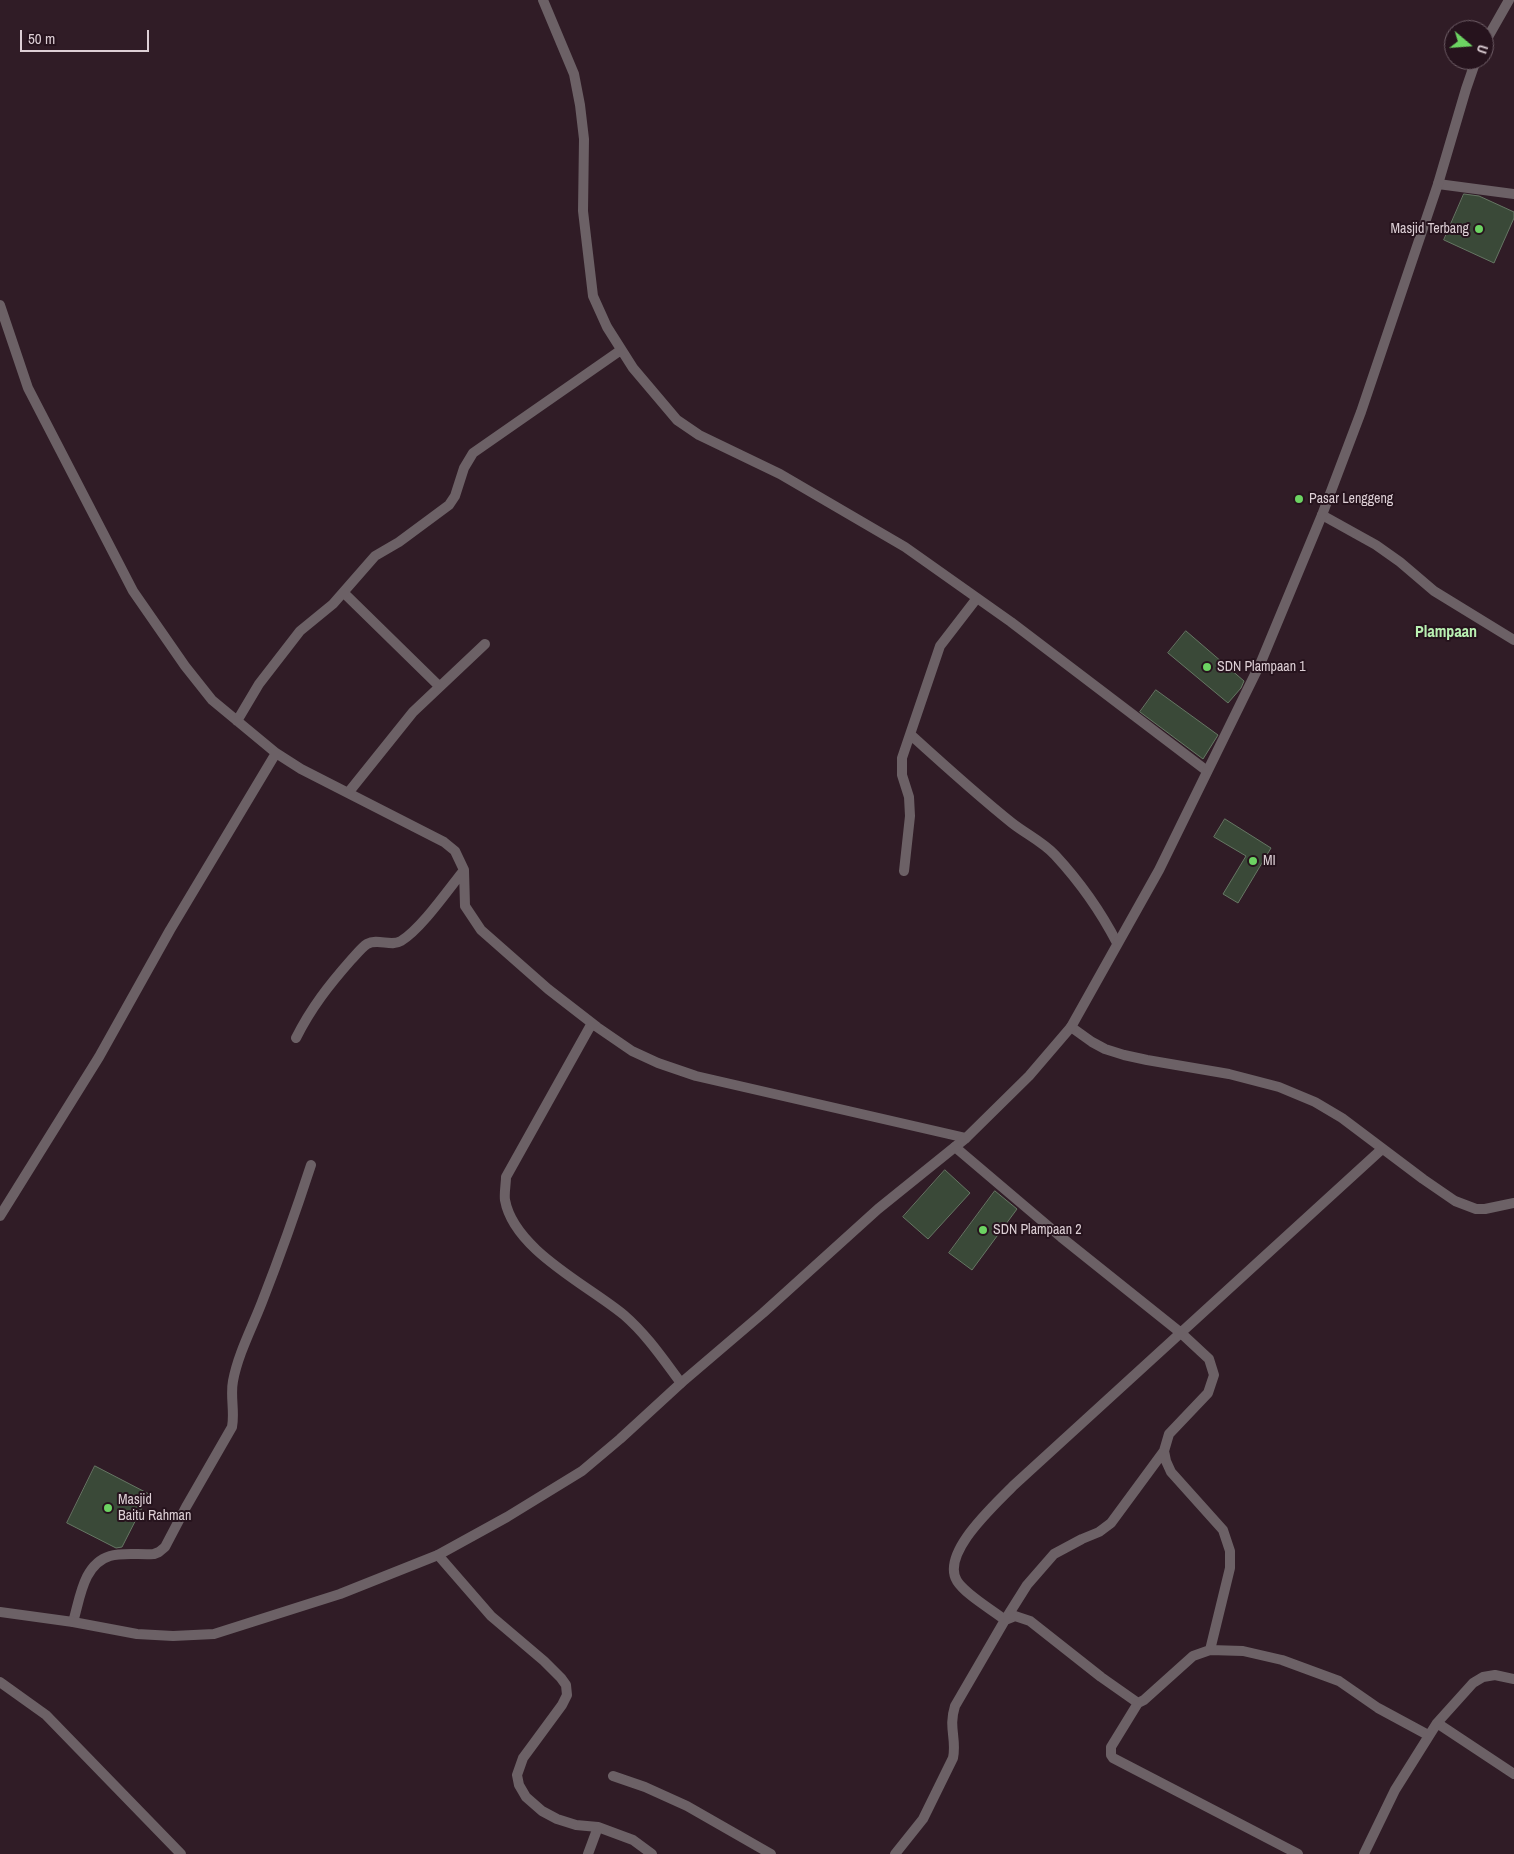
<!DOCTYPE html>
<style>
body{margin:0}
#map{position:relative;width:1514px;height:1854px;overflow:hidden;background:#301c26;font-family:"Archivo Narrow",sans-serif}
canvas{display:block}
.north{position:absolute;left:1444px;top:20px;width:50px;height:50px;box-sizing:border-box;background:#26131d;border:1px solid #6f5e67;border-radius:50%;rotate:108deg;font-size:14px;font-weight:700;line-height:20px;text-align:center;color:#ddcfd5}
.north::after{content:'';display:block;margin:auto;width:18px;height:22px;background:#6cd362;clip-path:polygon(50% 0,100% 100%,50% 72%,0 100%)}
.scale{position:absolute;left:20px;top:30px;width:129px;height:22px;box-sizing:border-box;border:2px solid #ddcfd5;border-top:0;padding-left:6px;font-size:15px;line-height:18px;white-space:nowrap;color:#ddcfd5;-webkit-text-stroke:4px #26131d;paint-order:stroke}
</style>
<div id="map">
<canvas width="1514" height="1854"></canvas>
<div class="north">U</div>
<div class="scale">50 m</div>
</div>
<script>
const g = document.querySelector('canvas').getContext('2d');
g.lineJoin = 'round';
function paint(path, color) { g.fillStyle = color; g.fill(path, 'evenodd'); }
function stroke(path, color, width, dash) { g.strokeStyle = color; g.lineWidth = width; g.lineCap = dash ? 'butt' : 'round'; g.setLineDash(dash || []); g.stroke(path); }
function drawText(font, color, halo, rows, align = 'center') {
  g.font = font + ' "Archivo Narrow",sans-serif'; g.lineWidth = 4; g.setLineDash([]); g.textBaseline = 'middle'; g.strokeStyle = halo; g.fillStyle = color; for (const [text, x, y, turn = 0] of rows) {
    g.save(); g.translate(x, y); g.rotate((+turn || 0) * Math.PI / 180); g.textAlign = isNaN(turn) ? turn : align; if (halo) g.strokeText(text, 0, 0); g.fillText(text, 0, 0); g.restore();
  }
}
const building = new Path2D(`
 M1464,194L1479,196L1514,212V218L1494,263L1444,240Z
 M1186,631L1244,681L1241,688L1228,703L1168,653Z
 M1156,690L1218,735L1203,759L1140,712Z
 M1225,819L1271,848L1238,903L1223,894L1246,856L1214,837Z
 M945,1170L970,1193L928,1239L903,1217Z
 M995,1191L1017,1209L972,1270L949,1253Z
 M95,1466L149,1494L122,1547L116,1548L67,1523Z`);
paint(building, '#3a4938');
stroke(building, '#667764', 1);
stroke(new Path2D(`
 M543,0L574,74L580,105L584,139L583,211L593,296L607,327L633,368L677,420L699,435L780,474L905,547L1011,622L1207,771
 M1438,184L1514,194
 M0,305L28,388L133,591L185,666L212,700L276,753L301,769L444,842L455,851L464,870L465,906L481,930L548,989L597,1027L632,1051L658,1063L696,1076L966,1138
 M1322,515L1376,545L1400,562L1434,591L1514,640
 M344,593L439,686
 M237,721L259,684L300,631L333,604L375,556L399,542L449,505L455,496L464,468L473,453L621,350
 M911,735C944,765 977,795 1012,823C1026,834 1043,842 1055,855C1080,882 1100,910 1117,943
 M348,793L413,712L485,644
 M904,871L910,816L909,797L902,775V758L940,646L977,598
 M592,1023L506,1177C506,1184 504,1193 505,1200C514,1250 588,1285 624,1315C647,1335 663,1359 681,1383
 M1071,1027L1092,1042L1105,1049L1124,1055L1147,1060L1229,1074L1279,1087L1315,1102L1342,1118L1423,1179L1455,1201L1476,1209H1485L1514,1203
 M296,1038C311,1008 329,985 351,960C356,955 361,948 367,944C378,938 391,947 401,941C421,929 448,890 464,870
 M955,1147L1061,1237L1181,1333L1209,1359L1214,1375L1208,1393L1169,1434L1164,1451L1166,1461L1171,1472L1223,1530L1230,1551V1568L1210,1650
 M0,1216L99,1057L170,930L276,753
 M1164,1451L1111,1523L1099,1532L1082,1539L1054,1554L1027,1585L1005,1620C991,1609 966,1595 957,1581C940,1553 996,1504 1013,1486L1382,1149
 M438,1555L491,1616L544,1661L561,1678L566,1685L567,1695L562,1705L523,1758L517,1775L519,1785L526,1797L542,1811L557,1819L576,1825L598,1827L633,1840L652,1854
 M73,1622C80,1599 83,1564 110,1556C123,1552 140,1555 154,1554L159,1552L165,1547L186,1507L232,1427C235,1412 230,1396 233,1381C238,1354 252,1328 262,1302C280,1256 296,1211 311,1165
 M0,1682L46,1715L181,1854
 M1138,1703L1111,1747V1755L1113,1758L1298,1854
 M1437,1723L1514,1774
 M613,1776L645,1787L687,1806L771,1854
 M588,1854L598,1827
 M895,1854L923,1819L953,1758C957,1739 948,1728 955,1706L1005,1620L1015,1616L1030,1621L1101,1677L1138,1703L1144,1700L1193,1656L1210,1650L1243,1651L1282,1660L1339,1681L1378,1708L1428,1735
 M1364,1854L1395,1790L1437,1723L1473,1683L1483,1677L1495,1675L1514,1679`), '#6c6166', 10);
stroke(new Path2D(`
 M1484,44L1509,0
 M0,1612L73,1622L137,1634L173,1636L214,1634L340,1594L438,1555L507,1517L582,1471L620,1439L681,1383L763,1313L878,1209L966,1138L1029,1076L1071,1027L1159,870L1261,662L1322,515L1361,412L1438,184L1466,89L1476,60`), '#6c6166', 10);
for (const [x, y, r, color] of [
 [1479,229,5,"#6cd362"],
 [1299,499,5,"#6cd362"],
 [1207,667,5,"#6cd362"],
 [1253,861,5,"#6cd362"],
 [983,1230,5,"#6cd362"],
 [108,1508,5,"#6cd362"]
]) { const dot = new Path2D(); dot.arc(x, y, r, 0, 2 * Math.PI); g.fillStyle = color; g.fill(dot); stroke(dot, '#26131d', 2); }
drawText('14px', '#ddcfd5', '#26131d', [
 ["Masjid Terbang",1469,229,"right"],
 ["Pasar Lenggeng",1309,499],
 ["SDN Plampaan 1",1217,667],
 ["MI",1263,861],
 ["SDN Plampaan 2",993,1230],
 ["Masjid",118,1500],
 ["Baitu Rahman",118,1516]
], 'left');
drawText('bold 16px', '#b9f0b2', '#26131d', [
 ["Plampaan",1446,633]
]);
</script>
